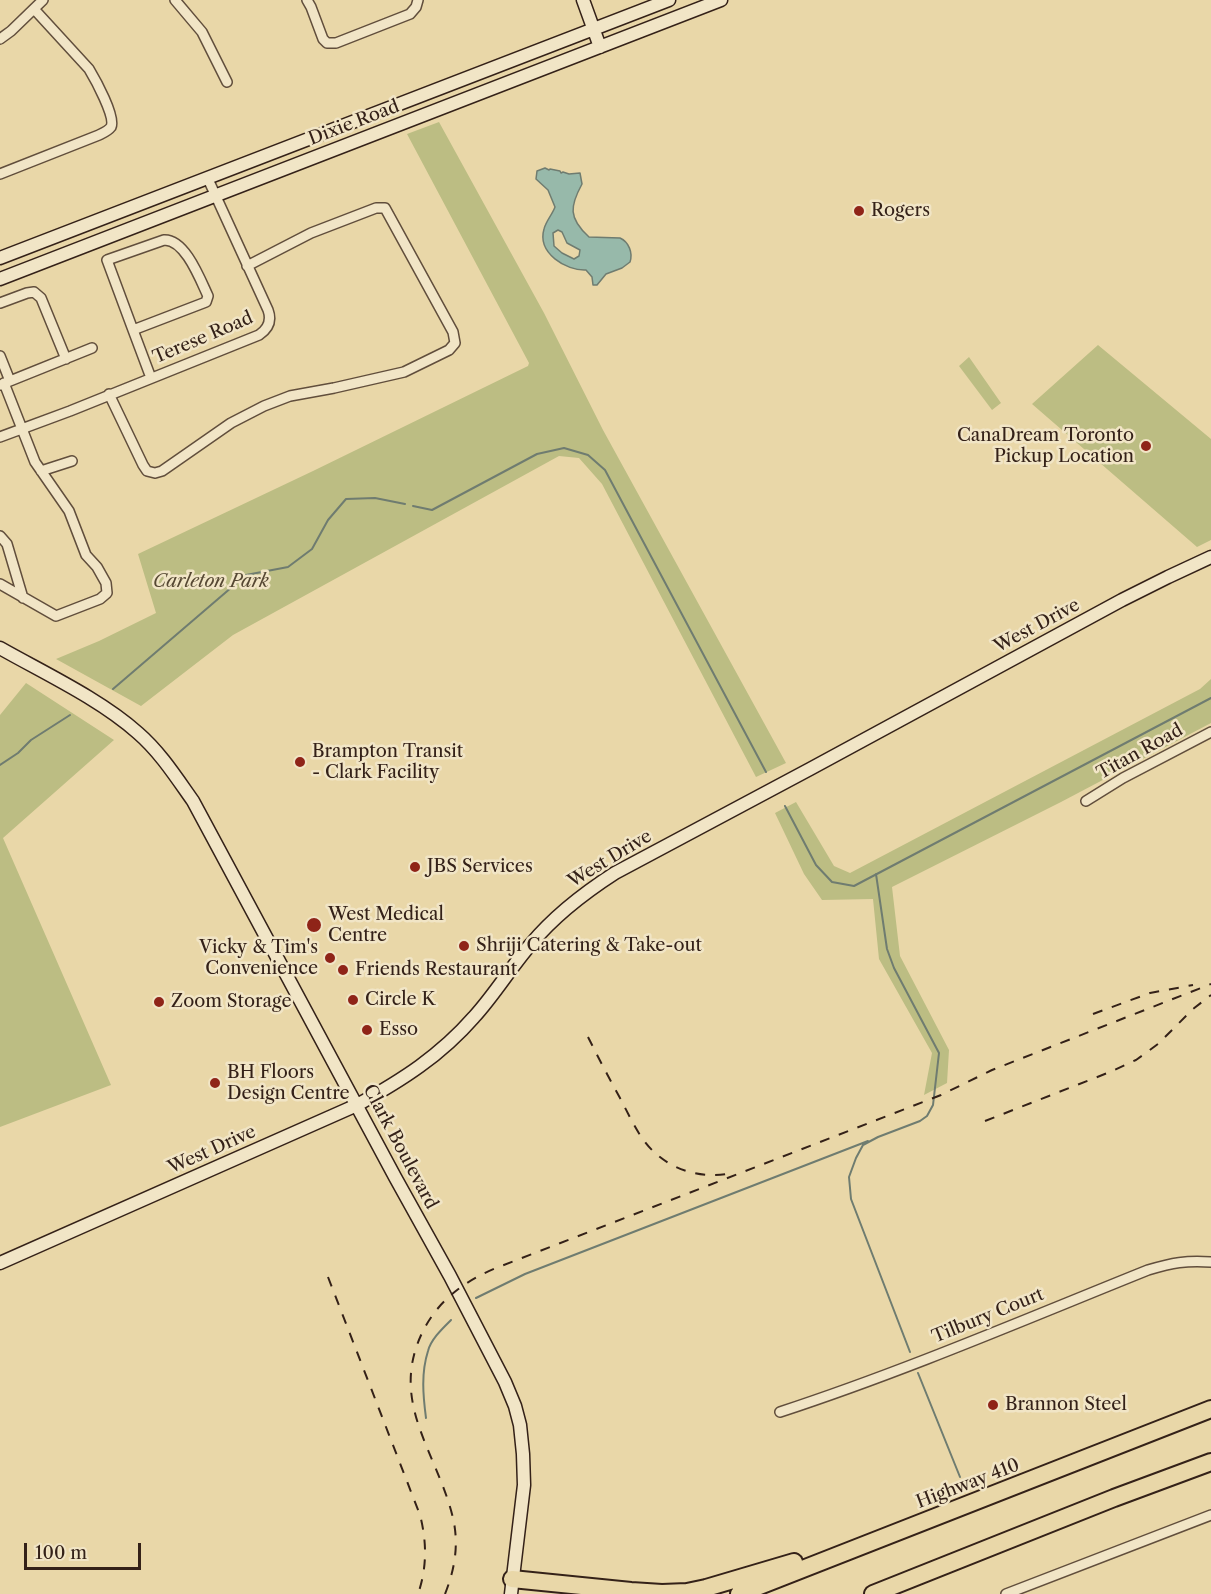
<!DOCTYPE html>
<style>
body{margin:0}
#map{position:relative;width:1211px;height:1594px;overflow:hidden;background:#e9d7a8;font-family:"Libre Caslon Text",serif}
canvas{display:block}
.scale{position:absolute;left:24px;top:1543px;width:117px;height:27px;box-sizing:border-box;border:3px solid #342118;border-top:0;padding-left:8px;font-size:18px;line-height:21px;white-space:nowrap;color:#342118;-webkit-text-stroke:4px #f1e5c6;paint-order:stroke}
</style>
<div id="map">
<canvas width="1211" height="1594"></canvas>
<div class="scale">100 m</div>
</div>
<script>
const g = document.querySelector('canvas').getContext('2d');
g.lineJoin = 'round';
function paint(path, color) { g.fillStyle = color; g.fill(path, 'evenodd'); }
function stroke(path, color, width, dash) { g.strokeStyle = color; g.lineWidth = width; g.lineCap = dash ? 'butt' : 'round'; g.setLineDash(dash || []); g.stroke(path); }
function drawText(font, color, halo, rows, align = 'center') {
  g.font = font + ' "Libre Caslon Text",serif'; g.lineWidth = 5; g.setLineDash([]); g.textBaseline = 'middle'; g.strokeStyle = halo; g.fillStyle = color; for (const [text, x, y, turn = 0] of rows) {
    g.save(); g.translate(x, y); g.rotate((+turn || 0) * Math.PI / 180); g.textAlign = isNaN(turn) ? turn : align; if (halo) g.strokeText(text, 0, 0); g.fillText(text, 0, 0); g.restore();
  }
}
paint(new Path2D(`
 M439,122L544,313L603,430L786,763L756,777L602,484L579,458L559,456L233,635L141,706L56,659L99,641L156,613L138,554L313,471L528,366L529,363L407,134Z
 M1098,345L1211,439V540L1197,547L1032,404Z
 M969,357L1001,403L992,410L959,366Z
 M1211,679V723L1061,802L892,887L900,956L949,1050L947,1083L924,1095L932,1053L879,959L873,899L822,900L804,874L775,813L796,802L834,866L850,873L1200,689Z
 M26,683L114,740L3,838L111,1085L0,1127V715Z`), '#bcbd83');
const water = new Path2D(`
 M545,168L549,170L550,169L560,171L561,173L563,172L569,174L580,173L582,184C570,206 568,218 589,237L620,238C629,242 633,253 630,262L622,268L606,274L597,285H593L592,277L586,270C566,271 537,253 544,229C546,221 552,215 555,207L548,190L536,179L537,171ZM558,230L562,232L567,243L580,250L579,256L574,259L562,253L554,246L553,233Z`);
paint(water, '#97b9aa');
stroke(water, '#6f7c70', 1.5);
stroke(new Path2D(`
 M413,506L432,510L537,454L564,448L588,455L605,470L766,772
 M113,689L246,575L288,567L312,549L328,520L346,499L375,498L405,504
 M0,765L18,753L31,740L70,715
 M785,806L816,865L832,882L854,886L1211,698
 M876,874L887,949L894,968L939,1053L933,1105L927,1116L920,1121L878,1137L863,1145L856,1158L849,1177L851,1199L910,1352
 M476,1298L525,1274L868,1141
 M918,1373L960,1477
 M426,1418C423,1395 421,1373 428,1351C431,1339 443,1328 451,1320`), '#6f7c70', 2);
const street = new Path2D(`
 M175,0L202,32L227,82
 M307,0L311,7L323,39L327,43H336L410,14L416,7L418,0
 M0,39L11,31L43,0
 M0,174L99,135C103,133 108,131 111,127C116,117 95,79 89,69L34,9
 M0,303L27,293L34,292L41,298L66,359
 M133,330L107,260L164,240C185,239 200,279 208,296L206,302L133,330L151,378
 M0,356L10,381
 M0,385L92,348
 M109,394L143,465L147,471L155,473L162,471L231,423L264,406L290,396L334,388L404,372L449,350L455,343L453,332L385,208H376L311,233L247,266
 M0,437L70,411L259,335C268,329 272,321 268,310L208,179
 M41,471L72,461
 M0,536L7,544L23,598
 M0,584L56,616L100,599L107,593L106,583L97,567L86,555L69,511L35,462L4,383
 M1086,801L1123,778L1211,732
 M780,1412C905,1371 1026,1319 1148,1270C1172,1263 1186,1260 1211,1262
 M1006,1594L1211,1515`);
const secondary = new Path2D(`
 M583,0L600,47
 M0,258L669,0
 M0,279L721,0
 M0,648C44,673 100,699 138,733C160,752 176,777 193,801L395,1177L450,1276L505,1382L515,1406L520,1425L523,1454L524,1485L511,1594
 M0,1263L357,1105C402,1080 440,1056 474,1017C495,994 511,967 531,944C555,915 584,893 615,873L810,769L1122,600L1168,577L1211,557`);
const highway = new Path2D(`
 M512,1579L631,1591L662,1593L687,1592L706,1588L794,1562
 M739,1594L1211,1409
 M873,1594L1114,1498L1211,1462`);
stroke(street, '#614e3c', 12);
stroke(secondary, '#342118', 15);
stroke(highway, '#342118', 20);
stroke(street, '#f1e5c6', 9);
stroke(secondary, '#f1e5c6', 12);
stroke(highway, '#e9d7a8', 16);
stroke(new Path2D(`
 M1093,1014L1150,993L1193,985
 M588,1037C598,1057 609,1078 620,1098C628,1113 635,1129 645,1142C664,1167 696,1179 727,1174
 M985,1121L1110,1072L1136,1060L1158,1044L1193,1009L1211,995
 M328,1277L420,1515C427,1542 427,1568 418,1594
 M445,1594C455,1569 459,1544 453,1518C437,1451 387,1401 424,1329C440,1299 465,1281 496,1268L941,1095L992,1070L1211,984`), '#342118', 2, [10, 10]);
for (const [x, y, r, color] of [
 [859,211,6,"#8f2418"],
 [1146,446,6,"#8f2418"],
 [300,762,6,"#8f2418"],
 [415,867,6,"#8f2418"],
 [314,925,8,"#8f2418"],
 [464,946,6,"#8f2418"],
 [330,958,6,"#8f2418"],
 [343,970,6,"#8f2418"],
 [353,1000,6,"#8f2418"],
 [159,1002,6,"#8f2418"],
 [367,1030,6,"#8f2418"],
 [215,1083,6,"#8f2418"],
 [993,1405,6,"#8f2418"]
]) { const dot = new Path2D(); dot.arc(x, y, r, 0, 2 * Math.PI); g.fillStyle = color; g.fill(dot); stroke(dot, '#f1e5c6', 2); }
drawText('18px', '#342118', '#f1e5c6', [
 ["Dixie Road",354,123,-21],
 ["Terese Road",203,338,-23],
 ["West Drive",1037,626,-28],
 ["Titan Road",1140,752,-29],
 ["West Drive",610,859,-31],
 ["Clark Boulevard",400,1147,62],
 ["West Drive",212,1150,-24],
 ["Tilbury Court",988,1316,-22],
 ["Highway 410",968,1484,-21]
]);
drawText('18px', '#342118', '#f1e5c6', [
 ["Rogers",871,211],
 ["CanaDream Toronto",1134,436,"right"],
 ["Pickup Location",1134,457,"right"],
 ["Brampton Transit",312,752],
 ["- Clark Facility",312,773],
 ["JBS Services",427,867],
 ["West Medical",328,915],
 ["Centre",328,936],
 ["Shriji Catering & Take-out",476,946],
 ["Vicky & Tim's",318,948,"right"],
 ["Convenience",318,969,"right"],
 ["Friends Restaurant",355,970],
 ["Circle K",365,1000],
 ["Zoom Storage",171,1002],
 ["Esso",379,1030],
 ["BH Floors",227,1073],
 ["Design Centre",227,1094],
 ["Brannon Steel",1005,1405]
], 'left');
drawText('italic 18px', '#564833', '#f1e5c6', [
 ["Carleton Park",211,582]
]);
</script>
